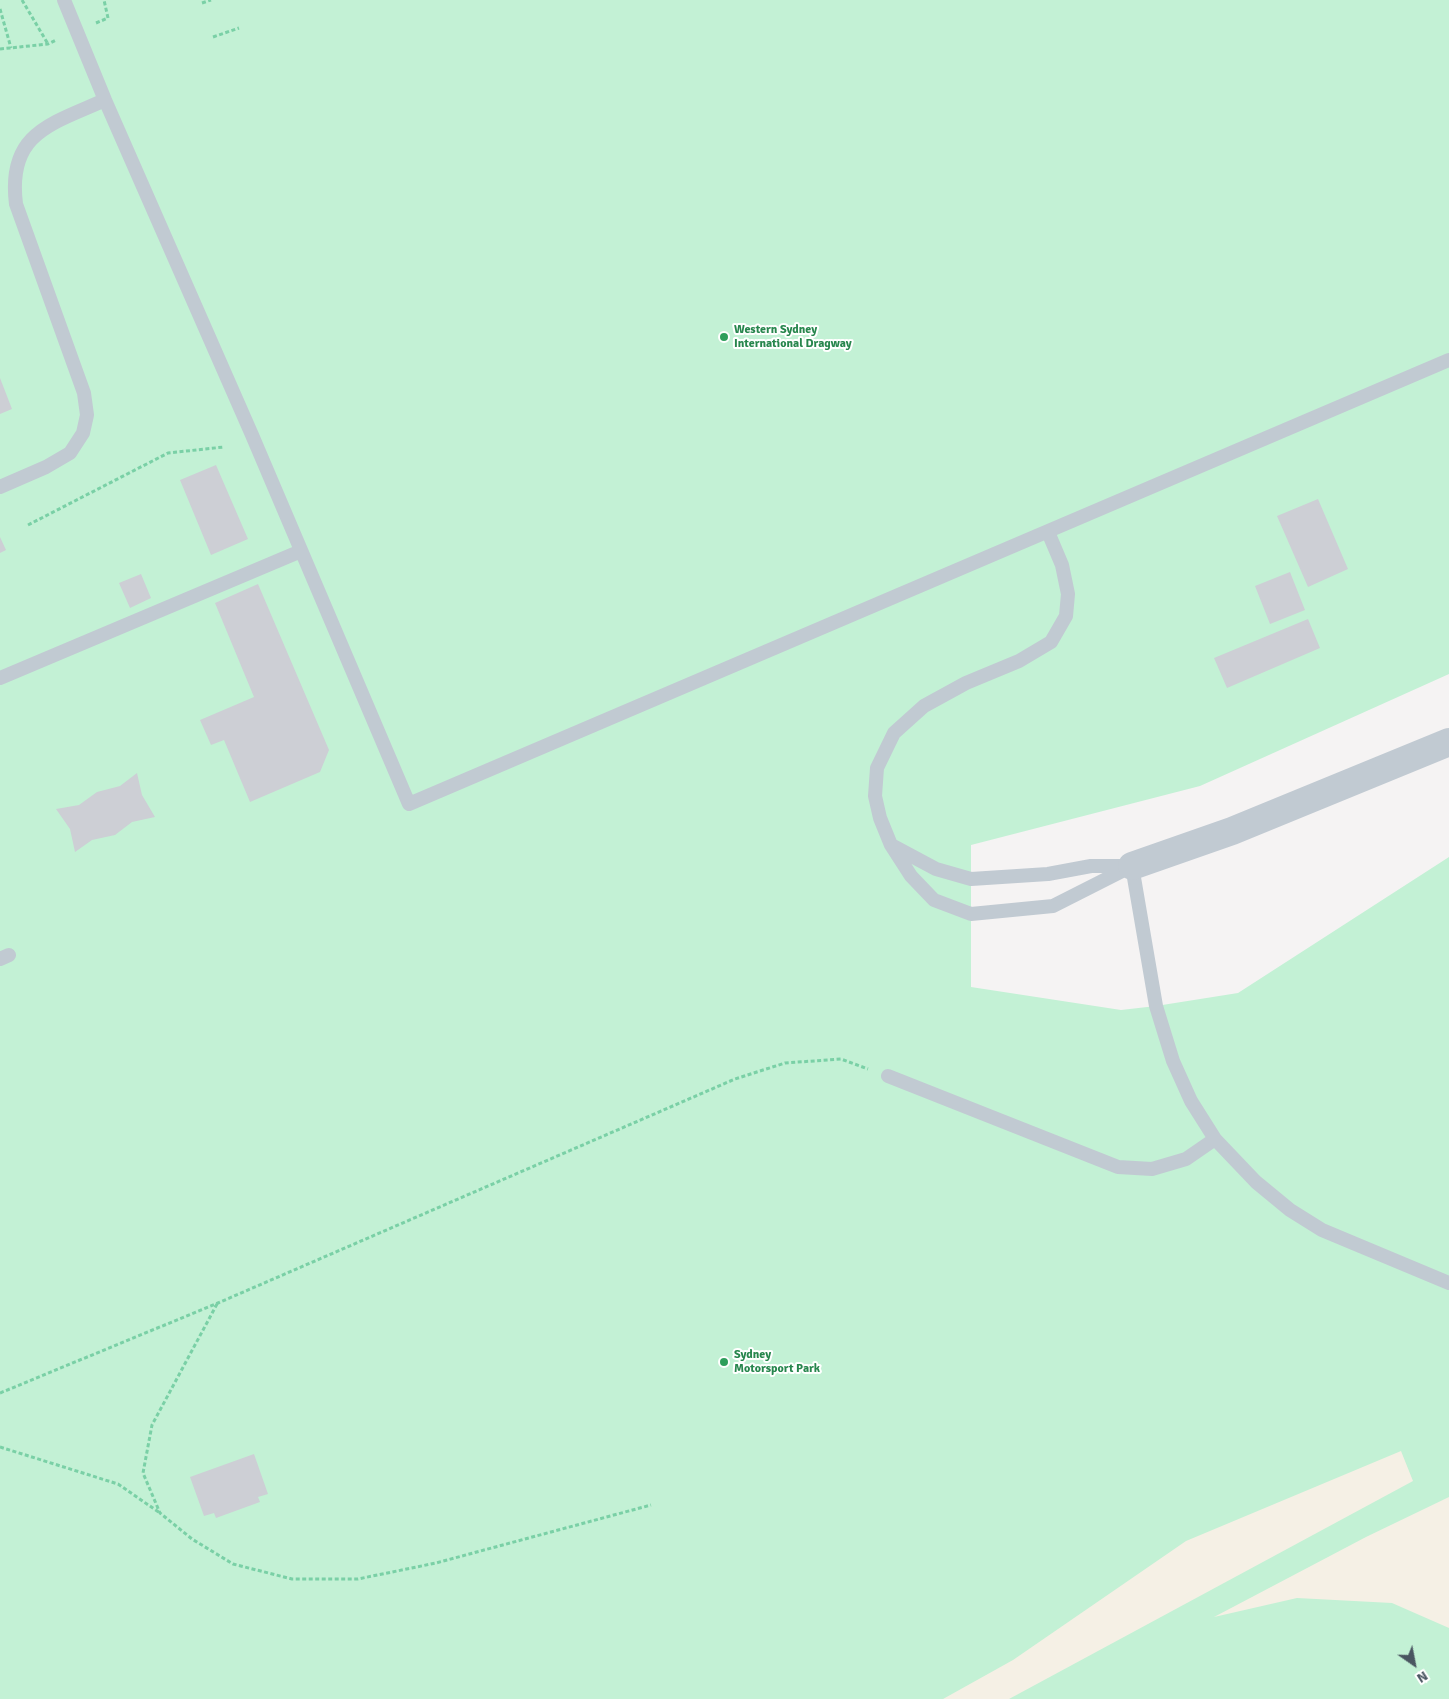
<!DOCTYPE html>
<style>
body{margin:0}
#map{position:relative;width:1449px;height:1699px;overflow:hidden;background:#f5f3f3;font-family:Signika,sans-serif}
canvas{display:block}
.north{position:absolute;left:1389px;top:1639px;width:50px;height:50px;-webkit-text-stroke:4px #fff;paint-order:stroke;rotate:147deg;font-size:14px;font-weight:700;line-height:20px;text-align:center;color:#4a5661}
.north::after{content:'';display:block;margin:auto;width:18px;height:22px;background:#4a5661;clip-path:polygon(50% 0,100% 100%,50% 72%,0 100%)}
</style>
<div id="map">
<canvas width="1449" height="1699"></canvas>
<div class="north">N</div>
</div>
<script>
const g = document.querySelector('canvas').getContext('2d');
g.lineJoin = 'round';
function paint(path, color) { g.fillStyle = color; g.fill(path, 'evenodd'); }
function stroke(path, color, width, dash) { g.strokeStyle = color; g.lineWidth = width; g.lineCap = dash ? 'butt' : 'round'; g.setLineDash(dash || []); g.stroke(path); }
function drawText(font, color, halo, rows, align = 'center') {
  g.font = font + ' Signika,sans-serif'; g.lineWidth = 4; g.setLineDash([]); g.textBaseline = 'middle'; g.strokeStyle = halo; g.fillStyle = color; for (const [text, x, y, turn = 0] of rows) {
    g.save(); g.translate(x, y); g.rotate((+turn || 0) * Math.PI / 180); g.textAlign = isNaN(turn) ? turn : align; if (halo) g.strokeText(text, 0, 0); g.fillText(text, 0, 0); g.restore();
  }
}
paint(new Path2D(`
 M0,0H1449V674L1200,786L971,845V987L1121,1010L1156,1006L1238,993L1449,857V1699H0Z`), '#c3f1d5');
paint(new Path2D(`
 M1401,1451L1413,1481L1009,1699H943L1013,1660L1186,1541Z
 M1449,1497V1628L1392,1603L1297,1598L1214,1617L1366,1537Z`), '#f5f0e5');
paint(new Path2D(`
 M0,378L12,409L0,414Z
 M216,465L248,539L211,555L180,480Z
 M1318,499L1348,569L1308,587L1277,516Z
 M0,537L6,550L0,553Z
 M1290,572L1305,610L1270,624L1255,586Z
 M141,574L151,598L130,608L119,583Z
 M258,584L329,750L320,772L250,802L224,740L211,745L200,720L254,697L215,603Z
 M1308,619L1320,648L1227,688L1214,658Z
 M137,773L142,795L155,817L132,822L115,835L92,840L75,852L70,829L56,809L79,805L97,792L120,786Z
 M254,1454L268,1494L258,1497L260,1502L216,1518L214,1513L204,1516L190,1477Z`), '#cdcfd5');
stroke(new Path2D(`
 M22,0L48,44
 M202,3L211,0
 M0,9L11,48
 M96,23L108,18L104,0
 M213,37L239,28
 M0,49L48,44L56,40
 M28,525L168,453L224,447
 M217,1304L152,1425L143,1473L160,1513L192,1539L233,1564L292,1579H358L436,1563L651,1505
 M0,1393L218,1303L735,1079L785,1063L841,1059L868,1069
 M0,1447L118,1484L160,1513`), '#7ad0a6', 3, [4, 2.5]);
stroke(new Path2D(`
 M64,0L105,100L252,435L409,804L1449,360
 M0,487L46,467L70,453L83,433L87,415L84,393L16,204C7,133 51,124 105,100
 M1048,532L1062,565L1068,594L1066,616L1051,642L1019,661L966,683L924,706L894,733L877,768L875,796L880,818L891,845L911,876L934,900L971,914L1053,906L1132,866
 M0,678L301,551
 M893,846L936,869L971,879L1048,874L1091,866H1128
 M1132,866L1156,1006L1173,1061L1191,1101L1215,1139L1256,1182L1290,1210L1322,1230L1449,1283
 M0,959L9,955
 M888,1076L1118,1167L1152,1169L1186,1159L1215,1139`), '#c1cad2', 14);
stroke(new Path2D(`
 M1132,866L1232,831L1449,742`), '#c1cad2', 28);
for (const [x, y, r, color] of [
 [724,337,5,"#2e9e5b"],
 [724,1362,5,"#2e9e5b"]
]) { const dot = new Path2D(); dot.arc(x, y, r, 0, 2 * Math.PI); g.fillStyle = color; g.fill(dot); stroke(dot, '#fff', 2); }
drawText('bold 12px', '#27864d', '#fff', [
 ["Western Sydney",734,330],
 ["International Dragway",734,344],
 ["Sydney",734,1355],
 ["Motorsport Park",734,1369]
], 'left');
</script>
